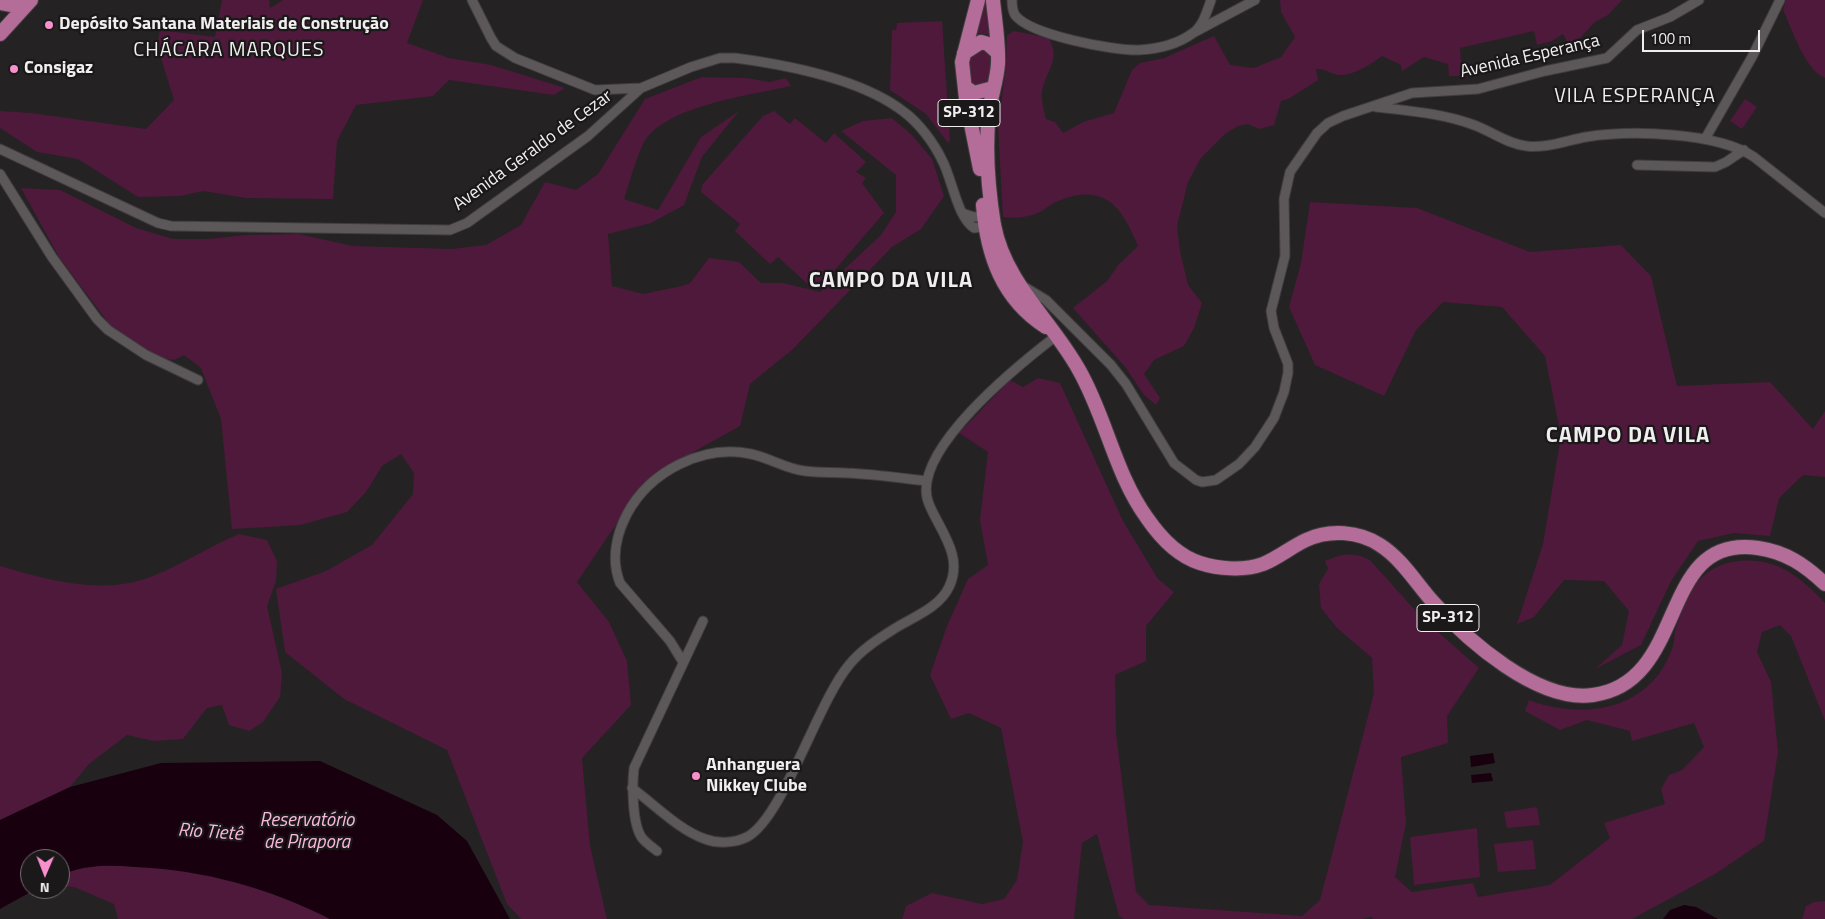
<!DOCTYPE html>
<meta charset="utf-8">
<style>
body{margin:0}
#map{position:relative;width:1825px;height:919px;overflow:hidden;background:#252223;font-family:"Titillium Web",sans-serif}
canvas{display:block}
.north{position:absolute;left:20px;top:849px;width:50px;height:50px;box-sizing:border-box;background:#1b181a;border:1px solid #706e6f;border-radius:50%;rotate:181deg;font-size:14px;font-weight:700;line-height:20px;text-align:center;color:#f0eeef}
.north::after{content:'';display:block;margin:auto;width:18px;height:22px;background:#f790cd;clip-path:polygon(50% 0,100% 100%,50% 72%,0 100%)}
.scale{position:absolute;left:1642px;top:30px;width:118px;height:22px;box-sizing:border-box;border:2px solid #f0eeef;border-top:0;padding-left:6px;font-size:15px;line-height:18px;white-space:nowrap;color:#f0eeef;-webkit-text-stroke:4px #1b181a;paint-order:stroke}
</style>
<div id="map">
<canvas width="1825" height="919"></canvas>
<div class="north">N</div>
<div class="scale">100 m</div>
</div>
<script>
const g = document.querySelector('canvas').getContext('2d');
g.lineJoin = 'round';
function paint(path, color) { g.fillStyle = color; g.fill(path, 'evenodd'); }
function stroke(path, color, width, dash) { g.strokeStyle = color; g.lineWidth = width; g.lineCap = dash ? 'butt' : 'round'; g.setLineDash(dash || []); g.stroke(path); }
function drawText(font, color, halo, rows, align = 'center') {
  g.font = font + ' "Titillium Web",sans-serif'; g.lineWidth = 4.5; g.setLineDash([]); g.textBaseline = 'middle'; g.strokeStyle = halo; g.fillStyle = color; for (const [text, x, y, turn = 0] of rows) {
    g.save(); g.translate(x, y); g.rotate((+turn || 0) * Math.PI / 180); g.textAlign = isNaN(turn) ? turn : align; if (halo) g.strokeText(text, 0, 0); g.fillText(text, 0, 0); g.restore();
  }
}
paint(new Path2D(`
 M222,0H269L270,8L283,0H423L407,43L449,58L491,65L565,88L554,95L449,80L433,96L356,105L337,141L333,199L246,198L203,191L180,196L138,197L78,159L37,152L0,128V111L31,113L146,129L174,100L157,45L160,30L215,37Z
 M985,0H990L993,35L976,33Z
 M1280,0H1622L1608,15L1595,22L1580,38L1568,43L1563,34L1552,41L1537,45L1534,31L1460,48L1462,76H1449L1448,64L1424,57L1402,71L1401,65L1382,56C1371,64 1353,76 1339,75C1330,74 1325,68 1316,69L1318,80L1290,98L1281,101L1274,125L1259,129L1248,124L1238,126L1226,133L1201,158L1188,182L1177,226L1180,251L1188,285L1202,303L1194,328L1184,346L1154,360L1144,374L1160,398L1156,405L1144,395L1126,368L1073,308L1107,281L1119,264L1138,246C1122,207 1105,183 1061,200C1053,202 1047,208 1040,212C1029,217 1014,219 1003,217L998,126L1006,67L1007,35L1014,31L1049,38C1061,61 1046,70 1042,91C1041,100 1044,110 1046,119L1055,122L1063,133L1083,122L1114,113L1132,70L1140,63L1164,58L1214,36L1230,65L1254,68L1281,57L1295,37L1281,12Z
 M1786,0H1825V78C1805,70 1792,29 1783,10Z
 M942,21L950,140L948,143L926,114L890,90L892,30H896L897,23Z
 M979,44L994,55L992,81L975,88C962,73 969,58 979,44Z
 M702,77L747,78L769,82L786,78L791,86C752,95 662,106 643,144C635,161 630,181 624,199L658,210L701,137L739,111L702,157L684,205L651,223L608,234L612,286L643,294L682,286L690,283L709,258L739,262L761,283H783L820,292L881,235L896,212V175L841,131L863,121L892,118L912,135L932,159L944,196L921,229L892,247L793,349L750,384L740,426L663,469L636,495L577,582L609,622L627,661L631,705L582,758L590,846L607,919H521L507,904L447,750L344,699L285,652L276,589L326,571L372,545L413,494L414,473L401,454L382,466L366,492L347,512L300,525L232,529L221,419L201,368L184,355L174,360L157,357L113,329L59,257L21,188L60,190L136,228L173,239H208L246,235L298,234L353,246L451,249L486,245L521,225L545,182L576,190L598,174L645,99Z
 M970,94L985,95L981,135H980Z
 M1745,99L1757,107L1742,129L1730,121Z
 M774,111L790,124L795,118L826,143L834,133L866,162L856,172L866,178L862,183L884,213L820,287L812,288L778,257L770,264L735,231L740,224L701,192L702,185L763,116Z
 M1310,202L1417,208L1530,252L1621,245L1651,276L1677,386L1770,382L1813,429L1825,411V477L1803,475L1779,498L1770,536L1734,533L1698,541L1671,581L1641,645L1595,669L1622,645L1629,611L1604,581L1564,580L1534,617L1517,624L1543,544L1561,436L1545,356L1502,307L1443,302L1416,330L1384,396L1315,365L1289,307L1301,263Z
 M1038,378L1060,383L1123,521L1158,579L1174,592L1146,626V661L1115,675L1116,734L1136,892L1149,905L1302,916L1320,900L1374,693L1372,658L1337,628L1321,608L1319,584L1328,569L1325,561C1341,554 1353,551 1370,560L1422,618L1479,668L1447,716L1448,743L1401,757L1406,823L1395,877L1412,892L1473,883L1478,897L1550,885L1610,838L1604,823L1665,804L1661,789L1669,775L1682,770L1704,747L1694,723L1632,741L1630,731L1587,720L1560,730L1525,711L1529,700C1585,721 1652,710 1673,646C1675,640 1674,633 1676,627C1681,614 1688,594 1697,583C1716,557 1758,555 1784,569C1800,578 1813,590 1825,603V721L1791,636L1780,625L1762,632L1757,652L1771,682L1778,752L1764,841L1715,874L1632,919H1373L1372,917L1362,919H1124L1119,916L1097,834L1082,843L1074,919H902L906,906L932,893L982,904L1004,899L1017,880L1023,842L1001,728L969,713L951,719L930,675L947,626L968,579L988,565L980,520L988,452L959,433L1010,380L1023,387Z
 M239,534L267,540L277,561L276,581L267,606L282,673L280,697L263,722L249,731L229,725L222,705L207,708L183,739L154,741L127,735L89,764L70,787L0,820V566C48,580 104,596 153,576C183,564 210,546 239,534Z
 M1537,807L1540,825L1507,828L1504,812Z
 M1477,828L1480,877L1414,885L1410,837Z
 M1533,840L1536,869L1498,872L1494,844Z
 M104,865C142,867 181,868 219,877C255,886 297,902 330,919H118L114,904L74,887L60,886V876L72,870Z
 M1825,901V919H1802L1806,906L1814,902Z`), '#4e193b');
paint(new Path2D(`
 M1493,753L1495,763L1471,767L1470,756Z
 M320,761L437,815L467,841L510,919H330C269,888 204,870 135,867C109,865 84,864 60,876V859H30V889H36L0,909V820L70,787L161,763Z
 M1491,773L1493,781L1472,783L1471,775Z
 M1684,905L1696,907L1718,919H1663L1670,910Z`), '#19000f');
const minor = new Path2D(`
 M472,0L491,38L496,46L515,58L595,90L641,88
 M1012,0C1012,5 1012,10 1015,15C1030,35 1114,51 1139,50C1158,49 1178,44 1193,33C1203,26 1207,11 1211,0
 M1195,32L1255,0
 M1376,107C1409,111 1442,113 1474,125C1491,131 1507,144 1526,146C1545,149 1568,140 1586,137C1630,130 1717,132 1754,157L1825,213
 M1705,139L1752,57L1780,0
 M0,149L158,223L171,226L450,230L467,223L588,136L641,88L691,67L720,58H735C788,65 862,79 904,112C919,123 934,143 942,160C952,178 957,217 974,228L990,226
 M1637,165L1715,167L1726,162L1744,150
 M0,174L52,257L97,319L108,330L146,355L198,380
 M962,213L974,217L988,216
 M1023,286L1046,300L1111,365L1126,384L1174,463L1196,480L1202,482L1216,480L1239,464L1255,447L1274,418L1284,392L1288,373V364L1274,328L1271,311L1285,256L1284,199L1290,172L1317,133L1328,123L1343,116L1412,93L1478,89L1545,71L1607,58L1637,30L1670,17L1699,0
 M683,662L670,641L620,583C611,560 616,535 627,514C650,471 703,444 751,454C770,458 786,469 805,471C819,473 833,472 847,473C873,474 900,478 926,481
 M632,788C655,805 679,830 705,839C718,844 735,843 747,837C783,818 817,703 849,665C861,650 878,639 894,629C913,617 939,608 949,587C964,556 940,531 929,504C907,453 1021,363 1056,336
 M657,851C652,847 646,843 642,838C632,824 632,785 634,768L703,621`);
const primary = new Path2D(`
 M978,0L962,62L966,99L980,169
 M993,0C995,21 999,43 998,64C997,80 991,96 989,112C985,149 988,188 994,225C1005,283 1052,321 1079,370C1106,417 1115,474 1147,518C1160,537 1178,556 1200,563C1218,569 1244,571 1263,564C1278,558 1291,547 1306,540C1329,529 1359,531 1380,545C1402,559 1416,583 1433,602C1467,640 1538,703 1593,695C1690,682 1656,533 1758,548C1786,552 1805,565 1825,584
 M0,3L22,7
 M0,34L31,0
 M964,53L981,42L988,44L998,53
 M965,87L974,93L993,88
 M983,205C987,255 1002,299 1046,327`);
stroke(minor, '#403d3f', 11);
stroke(primary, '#403d3f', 16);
stroke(minor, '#5c585a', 9);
stroke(primary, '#b46c98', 14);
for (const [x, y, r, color] of [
 [49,25,5,"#f790cd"],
 [14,69,5,"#f790cd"],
 [696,776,5,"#f790cd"]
]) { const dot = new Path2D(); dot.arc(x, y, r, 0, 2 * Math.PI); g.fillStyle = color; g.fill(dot); stroke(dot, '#1b181a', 2); }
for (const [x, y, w] of [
 [969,113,62],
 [1448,618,62]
]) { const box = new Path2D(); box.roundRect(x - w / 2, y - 13.5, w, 27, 4); g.fillStyle = '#1b181a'; g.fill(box); stroke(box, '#f0eeef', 1); }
drawText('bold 16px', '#f0eeef', null, [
 ["SP-312",969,113],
 ["SP-312",1448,618]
]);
drawText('bold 18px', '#f0eeef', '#1b181a', [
 ["Depósito Santana Materiais de Construção",59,25],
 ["Consigaz",24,69],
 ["Anhanguera",706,766],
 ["Nikkey Clube",706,787]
], 'left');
drawText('18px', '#f0eeef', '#1b181a', [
 ["Avenida Esperança",1530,57,-13],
 ["Avenida Geraldo de Cezar",533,151,-36]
]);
drawText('italic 19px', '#fab8dd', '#1b181a', [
 ["Reservatório",307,821],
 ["de Pirapora",307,843],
 ["Rio Tietê",210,833,4]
]);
g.letterSpacing = '1px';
drawText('20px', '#f0eeef', '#1b181a', [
 ["CHÁCARA MARQUES",229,51],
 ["VILA ESPERANÇA",1635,97]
]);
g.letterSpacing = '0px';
g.letterSpacing = '1px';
drawText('bold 22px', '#f0eeef', '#1b181a', [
 ["CAMPO DA VILA",891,282],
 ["CAMPO DA VILA",1628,437]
]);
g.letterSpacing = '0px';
</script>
